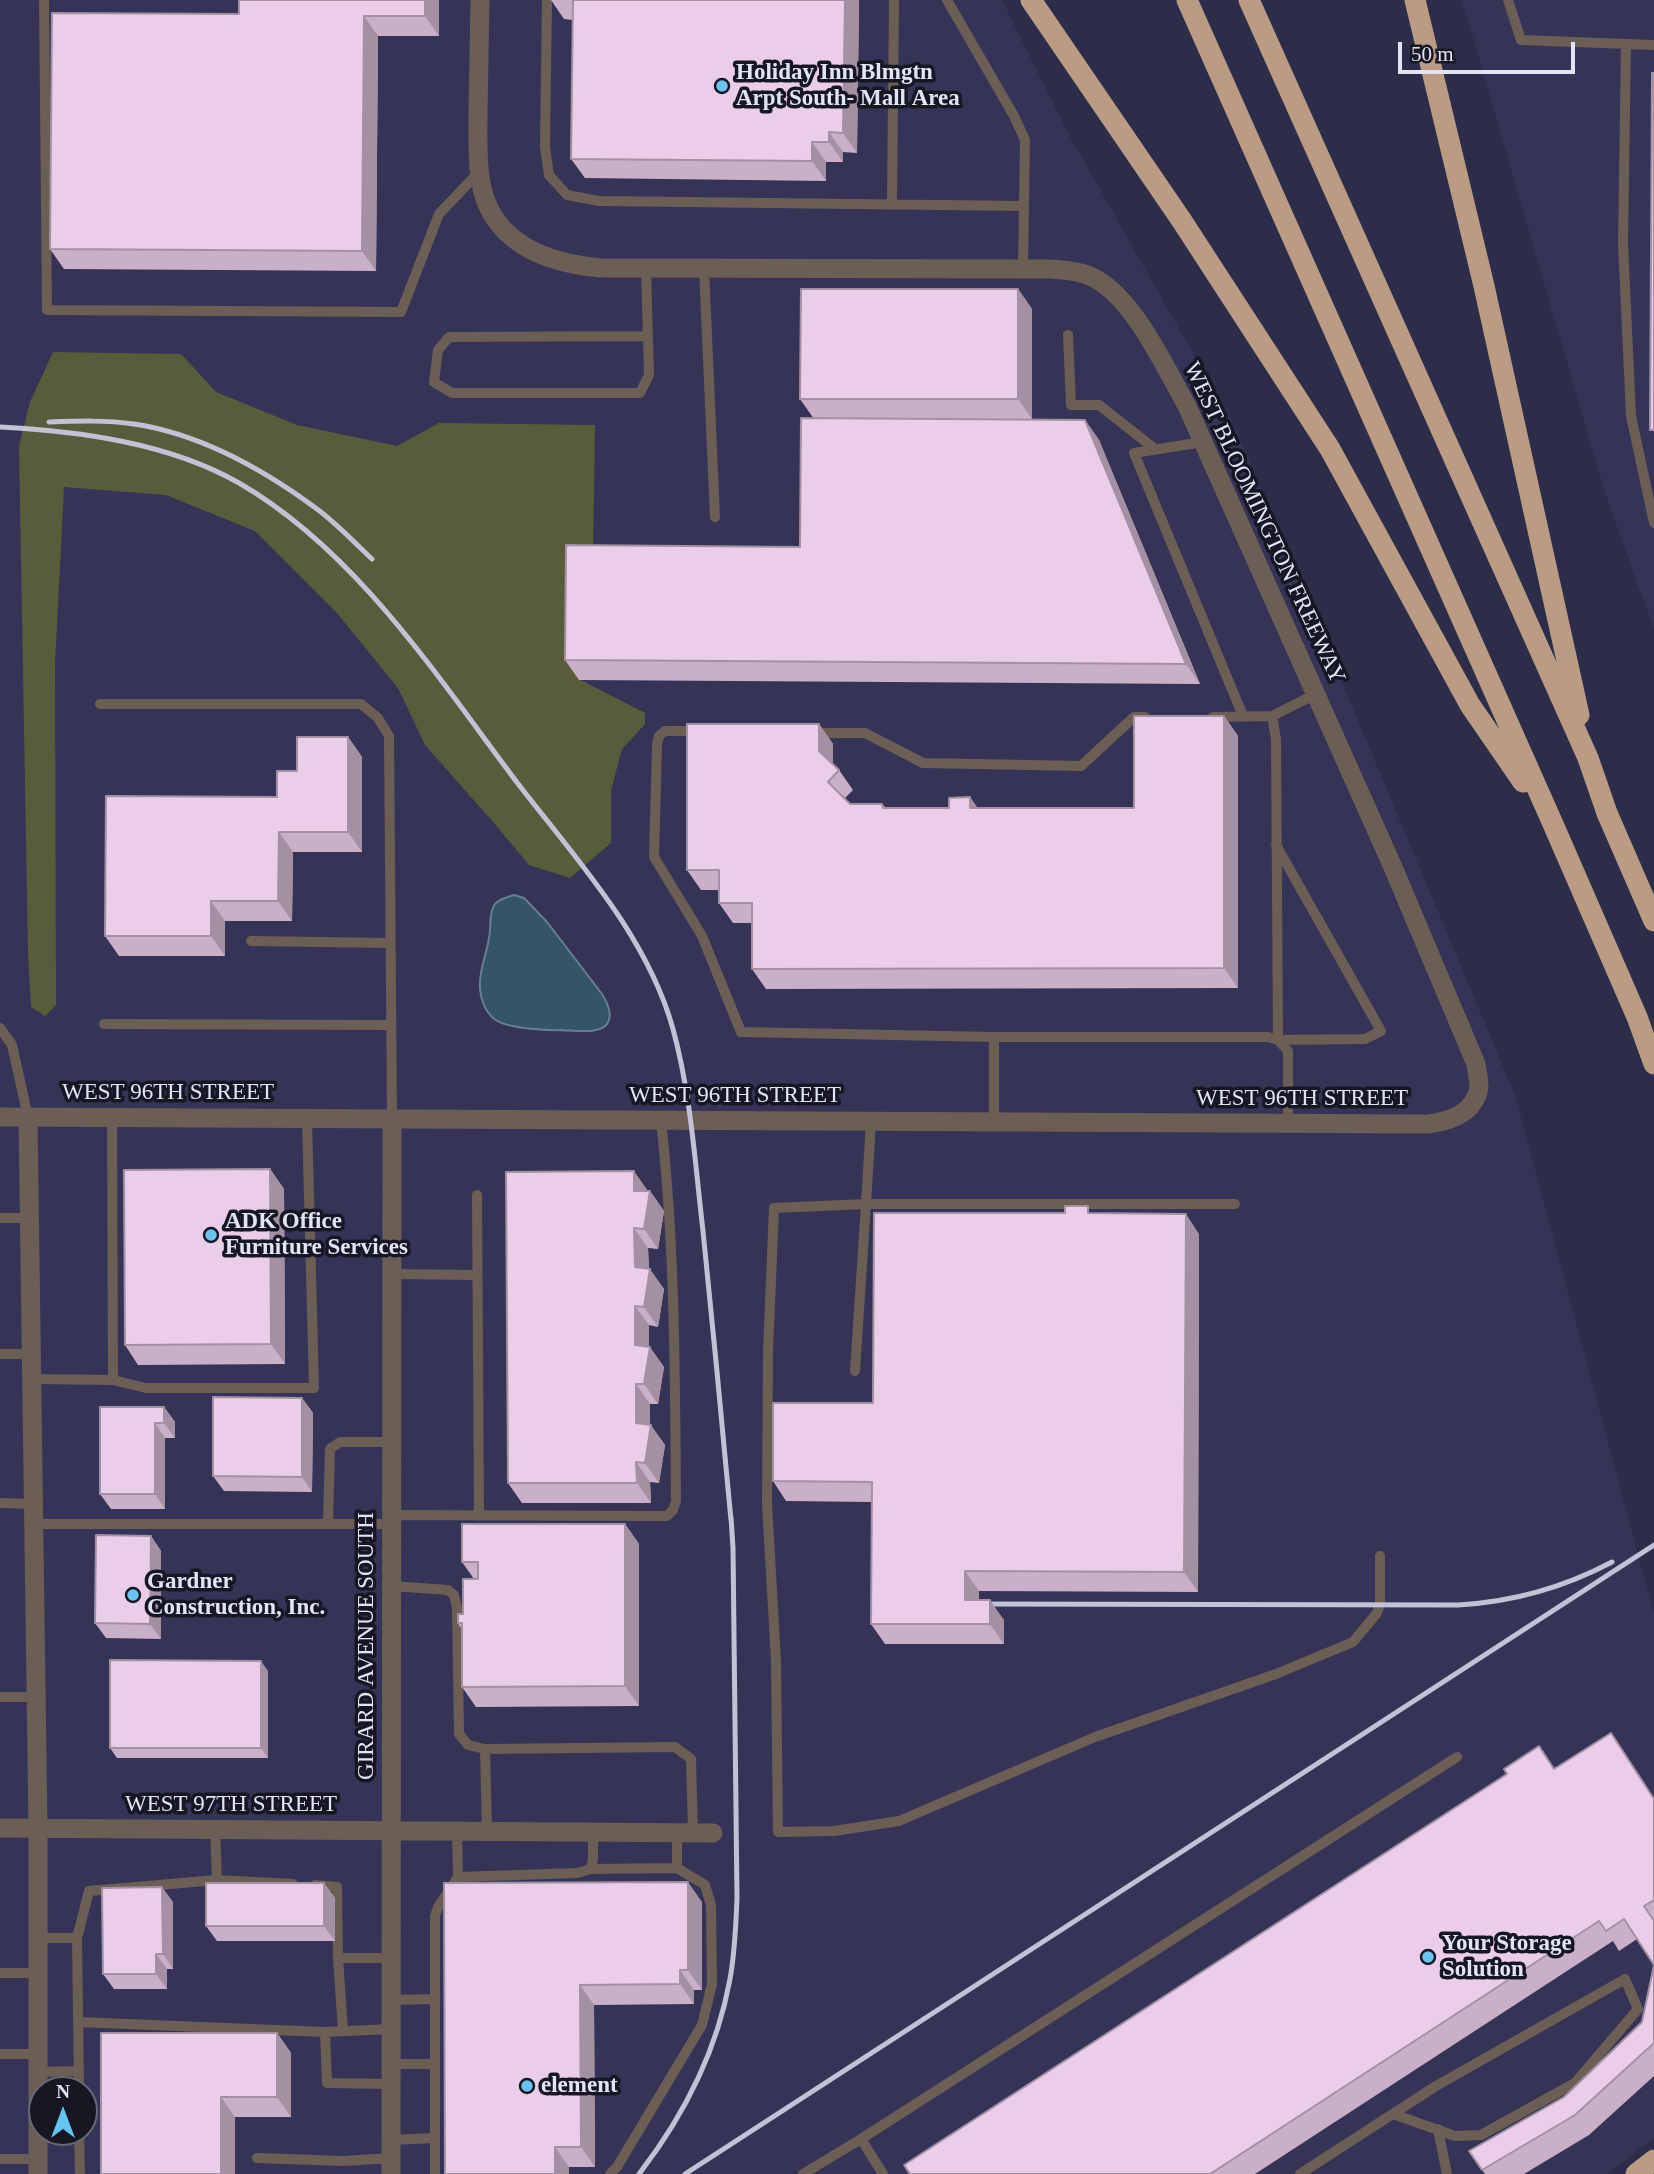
<!DOCTYPE html>
<style>
body{margin:0}
#map{position:relative;width:1654px;height:2174px;overflow:hidden;background:#2d2d49;font-family:"Times New Roman",serif}
canvas{display:block}
.north{position:absolute;left:28px;top:2076px;width:70px;height:70px;box-sizing:border-box;background:#171724;border:2px solid #686978;border-radius:50%;rotate:0deg;font-size:19px;font-weight:700;line-height:28px;text-align:center;color:#e2e3f5}
.north::after{content:'';display:block;margin:auto;width:24px;height:32px;background:#66c4ef;clip-path:polygon(50% 0,100% 100%,50% 72%,0 100%)}
.scale{position:absolute;left:1398px;top:42px;width:177px;height:32px;box-sizing:border-box;border:4px solid #e2e3f5;border-top:0;padding-left:9px;font-size:21px;line-height:24px;white-space:nowrap;color:#e2e3f5;-webkit-text-stroke:5px #171724;paint-order:stroke}
</style>
<div id="map">
<canvas width="1654" height="2174"></canvas>
<div class="north">N</div>
<div class="scale">50 m</div>
</div>
<script>
const g = document.querySelector('canvas').getContext('2d');
g.lineJoin = 'round';
function paint(path, color) { g.fillStyle = color; g.fill(path, 'evenodd'); }
function stroke(path, color, width, dash) { g.strokeStyle = color; g.lineWidth = width; g.lineCap = dash ? 'butt' : 'round'; g.setLineDash(dash || []); g.stroke(path); }
function drawText(font, color, halo, rows, align = 'center') {
  g.font = font + ' "Times New Roman",serif'; g.lineWidth = 7; g.setLineDash([]); g.textBaseline = 'middle'; g.strokeStyle = halo; g.fillStyle = color; for (const [text, x, y, turn = 0] of rows) {
    g.save(); g.translate(x, y); g.rotate((+turn || 0) * Math.PI / 180); g.textAlign = isNaN(turn) ? turn : align; if (halo) g.strokeText(text, 0, 0); g.fillText(text, 0, 0); g.restore();
  }
}
paint(new Path2D(`
 M0,0H1002L1068,133L1235,427L1515,1095L1654,1614V2138L1607,2174H0ZM42,2090H84V2132H42Z
 M1462,0H1654V629L1605,493Z`), '#353456');
paint(new Path2D(`
 M53,352L181,354L216,392L297,425L397,446L439,423L595,425L593,560L579,679L645,713V724L622,749L611,790V843L570,878L529,865L494,823L425,745L398,688L336,612L255,531L166,495L64,487L55,663L56,1005L45,1016L31,1007L28,953L19,446L30,402Z`), '#595c3b');
const water = new Path2D(`
 M514,895L524,898L547,922L602,994C614,1013 614,1030 588,1031C566,1030 509,1032 493,1018C485,1011 481,999 480,989C478,970 489,950 490,930C491,922 489,912 495,904C499,899 508,897 514,895Z`);
paint(water, '#345467');
stroke(water, '#687f92', 2);
stroke(new Path2D(`
 M44,0L47,310L401,312L439,214L478,173
 M547,0L545,147L549,175L567,195L599,201L1024,206
 M947,0L1014,116L1025,140L1023,268
 M1508,0L1521,40L1654,45
 M1626,44L1623,243L1631,416L1654,523
 M892,204L894,0
 M646,268L649,375L640,393H452L434,382L438,350L449,337L648,336
 M704,268L715,517
 M1068,335L1071,405H1099L1155,449
 M1203,442L1134,453L1243,716
 M100,704H361L378,718L389,736L392,1119
 M1272,716L1276,739L1278,1040L1288,1051V1123
 M1213,717L1272,716L1316,694
 M699,731H665L659,736L657,744L654,857L702,936L741,1032L994,1037
 M812,733H865L923,763L1081,766L1134,717H1145
 M251,941L390,943
 M104,1024L391,1025
 M0,1028L12,1045L28,1117
 M112,1118L113,1380L146,1388H314L307,1119
 M871,1121L866,1204H1235
 M994,1122V1037H1268L1278,1040L1365,1039L1381,1031L1276,845
 M477,1195L479,1516
 M0,1218H29
 M392,1274L477,1275
 M0,1354H31
 M855,1371L866,1204L774,1208L768,1352L767,1504L776,1661L778,1832L834,1831L899,1821L1095,1737L1276,1674L1353,1642L1377,1613L1380,1604V1556
 M31,1379L113,1380
 M0,1503L33,1504
 M392,1515L667,1516L673,1510L676,1501C675,1373 675,1247 661,1120
 M328,1523L330,1449L340,1442H392
 M34,1524H392
 M392,1586L448,1590L454,1595L457,1608L459,1734L468,1745L485,1749L487,1831
 M0,1697H36
 M485,1749L675,1747L691,1759L693,1833
 M590,1869L677,1868V1833
 M458,1877L578,1873L590,1869L593,1860V1832
 M217,1880L293,1884
 M315,1885L337,1887L338,1958H391
 M38,1938H77L79,2090
 M77,1938L89,1891L217,1880L215,1829
 M338,1958L343,2031
 M0,1973H38
 M391,2000L435,1999
 M78,2022L325,2032L391,2029
 M325,2032L327,2083L391,2084
 M0,2054H38
 M391,2064H435
 M38,2072L78,2071
 M1438,2129L1447,2174
 M79,2132L80,2174
 M861,2139L1457,1757
 M391,2140L435,2138
 M257,2158L344,2161L391,2158
 M0,2159H38
 M435,2174V1916L438,1907L458,1877L457,1831
 M610,2174L617,2167L702,2025L712,1984L711,1905L705,1885L677,1868
 M803,2174L861,2139L883,2174
 M1300,2174L1436,2086L1625,1979L1638,2009L1575,2083L1481,2135L1455,2136L1393,2114`), '#6b5e55', 10);
stroke(new Path2D(`
 M0,1117L1428,1124C1451,1121 1475,1113 1479,1087C1479,1080 1477,1071 1476,1064L1392,865L1187,406C1165,367 1135,301 1096,279C1082,271 1064,270 1048,269L601,268C544,263 488,241 480,177C477,156 478,134 478,113C479,75 479,38 480,0
 M28,1117L38,1828V2174
 M0,1828L713,1833
 M391,2174L392,1119`), '#6b5e55', 19);
stroke(new Path2D(`
 M1031,0L1182,221L1330,449L1470,705L1523,782
 M1187,0L1553,824L1637,1017L1654,1064
 M1249,0L1588,758L1607,813L1654,921
 M1415,0L1484,286L1579,715
 M1636,2174L1654,2160`), '#ba9c84', 21);
stroke(new Path2D(`
 M49,422C77,421 106,420 134,424C201,434 263,469 317,509C336,523 354,542 372,559
 M0,427C79,431 169,443 239,483C357,551 438,678 519,785C577,860 647,936 673,1029C691,1095 695,1163 703,1231C713,1327 722,1424 731,1520
 M979,1604L1458,1605C1512,1602 1563,1588 1612,1562
 M639,2174C683,2117 717,2051 730,1979C735,1952 736,1925 737,1898L733,1548L731,1517
 M685,2174L1654,1545`), '#c2c2d6', 5);
paint(new Path2D(`
 M439,0V36H378L376,271L64,269L50,249L239,14Z
 M551,0H859L857,153L843,152V162H826V181L585,178L571,159L573,20L564,19Z
 M1018,289L1032,309V419H844L1085,420L1099,440L1200,684L579,680L565,660L800,547L814,419L800,399Z
 M1224,716L1238,736V988L766,989L752,969V923H733L719,903V890H701L687,870L819,724L833,744V764L839,770L853,790L845,798L850,804H882L886,808H949L970,797L977,808H1134Z
 M348,737L362,757V852H293L292,921H225V956H119L105,936L277,797L297,771Z
 M270,1169L284,1189L285,1364L138,1365L125,1345Z
 M648,1191H650L664,1211L658,1249L648,1248L649,1269L664,1289L658,1327L649,1325V1347L664,1367L658,1404H650V1425L665,1445L659,1483L650,1482L651,1503H522L508,1483Z
 M1093,1213L1199,1234L1198,1592L979,1591V1600L1004,1620V1644H885L871,1624L872,1502L786,1501L773,1481L873,1403Z
 M302,1398L313,1413L312,1492L224,1491L213,1476Z
 M164,1407L175,1422V1438H165V1509H111L100,1494Z
 M625,1524L639,1544V1706L476,1707L462,1687V1630L458,1623L463,1614L474,1579L462,1562Z
 M151,1536L161,1551V1639L106,1638L95,1623Z
 M268,1671V1758H117L110,1748Z
 M1624,1753L1654,1798V2076L1589,2135L1524,2174H1485L1469,2151L1564,2097L1642,2022L1654,1965L1637,1939L1619,1951L1613,1941L1255,2174H910L1555,1769Z
 M324,1883L335,1898V1941H217L206,1926Z
 M444,1883L702,1902V1990H694V2004L594,2005L595,2167H569L445,2174Z
 M173,1902V1969H167V1989H114L103,1974Z
 M277,2033L291,2053V2117H235V2174H101Z`), '#c9b0c8');
paint(new Path2D(`
 M425,0H439V36L425,16Z
 M845,0H859L857,153L843,133Z
 M364,16L378,36L376,271L362,251Z
 M829,132L843,152V162L829,142Z
 M812,142L826,162V181L812,161Z
 M1018,289L1032,309V419L1018,399Z
 M1085,420L1099,440L1200,684L1186,664Z
 M1224,716L1238,736V988L1224,968Z
 M819,724L833,744V771L819,751Z
 M348,737L362,757V852L348,832Z
 M970,797L984,817L970,808Z
 M279,832L293,852L292,921L278,901Z
 M211,901L225,921V956L211,936Z
 M270,1169L284,1189L285,1364L271,1344Z
 M634,1171L648,1191H650L664,1211L658,1249L644,1229L634,1191Z
 M1186,1214L1199,1234L1198,1592L1184,1572Z
 M634,1228L648,1248L649,1278L650,1269L664,1289L658,1327L644,1307L635,1267Z
 M635,1306L649,1325V1350L650,1347L664,1367L658,1404L644,1384L635,1345Z
 M636,1384L650,1404V1432L651,1425L665,1445L659,1483L645,1463L636,1423Z
 M302,1398L313,1413L312,1492L302,1477Z
 M164,1407L175,1422V1438L164,1423Z
 M155,1423L165,1438V1509L155,1494Z
 M636,1462L650,1482L651,1503L637,1483Z
 M625,1524L639,1544V1706L625,1686Z
 M151,1536L161,1551V1639L150,1624Z
 M965,1571L979,1591V1620L965,1600Z
 M990,1600L1004,1620V1644L990,1624Z
 M261,1661L268,1671V1758L261,1748Z
 M688,1882L702,1902V1990L688,1970Z
 M324,1883L335,1898V1941L324,1926Z
 M162,1887L173,1902V1969L163,1954Z
 M156,1954L167,1969V1989L156,1974Z
 M680,1970L694,1990V2004L680,1984Z
 M580,1985L594,2005L595,2167L581,2147Z
 M277,2033L291,2053V2117L277,2097Z
 M221,2097L235,2117V2174H221Z
 M555,2147L569,2167V2174H555Z`), '#a490a3');
const building = new Path2D(`
 M239,0H425V16H364L362,251L50,249L52,13L239,14Z
 M573,0H845L843,133L829,132V142H812V161L571,159Z
 M1652,73H1654V430H1650Z
 M801,289H1018V399H800Z
 M801,418L1085,420L1186,664L565,660L566,545L800,547Z
 M1134,716H1224V968L752,969V903H719V870H687V724H819V751L839,770L828,782L850,804H882L883,808H949V798L970,797V808H1134Z
 M297,737H348V832H279L278,901H211V936H105L106,796L277,797V771H297Z
 M270,1169L271,1344L125,1345L124,1170Z
 M634,1171V1191H650L644,1229L634,1228L635,1267L650,1269L644,1307L635,1306V1345L650,1347L644,1384H636V1423L651,1425L645,1463L636,1462L637,1483H508L506,1172Z
 M1065,1206H1088V1213L1186,1214L1184,1572L965,1571V1600H990V1624H871L872,1482L773,1481V1403H873L874,1213H1065Z
 M213,1397L302,1398V1477L213,1476Z
 M100,1407H164V1423H155V1494H100Z
 M462,1524H625V1686L462,1687V1623H458V1614H463V1579H478V1562H462Z
 M96,1535L151,1536L150,1624L95,1623Z
 M110,1660L261,1661V1748H110Z
 M1611,1733L1654,1799V1900L1644,1906L1654,1921V2043L1575,2115L1482,2170L1469,2151L1564,2097L1642,2022L1654,1965L1624,1919L1606,1931L1599,1921L1210,2174H910L904,2165L1507,1774L1504,1769L1539,1746L1554,1769Z
 M688,1882V1970H680V1984L580,1985L581,2147H555V2174H445L444,1883Z
 M206,1883H324V1926H206Z
 M162,1887L163,1954H156V1974H103L102,1888Z
 M101,2033H277V2097H221V2174H101Z`);
paint(building, '#eacde9');
stroke(building, '#a490a3', 2);
for (const [x, y, r, color] of [
 [722,86,7,"#66c4ef"],
 [211,1235,7,"#66c4ef"],
 [133,1595,7,"#66c4ef"],
 [1428,1957,7,"#66c4ef"],
 [527,2086,7,"#66c4ef"]
]) { const dot = new Path2D(); dot.arc(x, y, r, 0, 2 * Math.PI); g.fillStyle = color; g.fill(dot); stroke(dot, '#171724', 2.5); }
drawText('bold 23px', '#e2e3f5', '#171724', [
 ["Holiday Inn Blmgtn",736,73],
 ["Arpt South- Mall Area",736,99],
 ["ADK Office",225,1222],
 ["Furniture Services",225,1248],
 ["Gardner",147,1582],
 ["Construction, Inc.",147,1608],
 ["Your Storage",1442,1944],
 ["Solution",1442,1970],
 ["element",541,2086]
], 'left');
drawText('23px', '#e2e3f5', '#171724', [
 ["WEST BLOOMINGTON FREEWAY",1264,523,65],
 ["WEST 96TH STREET",168,1093],
 ["WEST 96TH STREET",735,1096],
 ["WEST 96TH STREET",1302,1099],
 ["GIRARD AVENUE SOUTH",367,1646,-90],
 ["WEST 97TH STREET",231,1805]
]);
</script>
